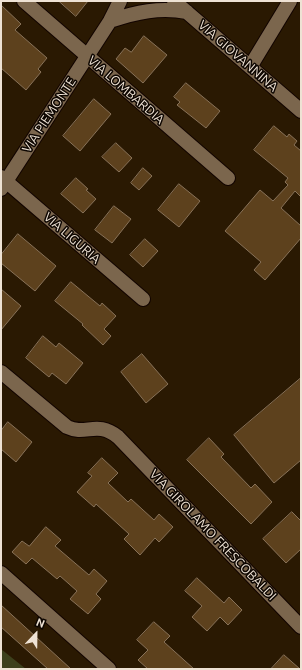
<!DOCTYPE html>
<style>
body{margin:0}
#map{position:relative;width:302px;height:670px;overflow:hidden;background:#2a1902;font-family:Ubuntu,sans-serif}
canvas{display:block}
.frame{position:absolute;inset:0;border:2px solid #eee2d4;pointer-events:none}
.north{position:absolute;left:16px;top:614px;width:40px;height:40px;-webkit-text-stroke:3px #0d0601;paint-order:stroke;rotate:22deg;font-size:11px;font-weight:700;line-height:16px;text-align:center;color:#eee2d4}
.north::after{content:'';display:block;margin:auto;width:14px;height:18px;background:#eee2d4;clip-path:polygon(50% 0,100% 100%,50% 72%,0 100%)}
</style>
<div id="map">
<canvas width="302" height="670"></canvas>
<div class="frame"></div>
<div class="north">N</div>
</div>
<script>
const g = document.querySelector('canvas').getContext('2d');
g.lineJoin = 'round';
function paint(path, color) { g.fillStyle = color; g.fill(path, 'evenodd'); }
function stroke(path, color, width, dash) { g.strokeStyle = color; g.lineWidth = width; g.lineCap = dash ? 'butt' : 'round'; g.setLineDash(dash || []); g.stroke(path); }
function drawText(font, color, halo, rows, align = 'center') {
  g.font = font + ' Ubuntu,sans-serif'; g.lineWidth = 3; g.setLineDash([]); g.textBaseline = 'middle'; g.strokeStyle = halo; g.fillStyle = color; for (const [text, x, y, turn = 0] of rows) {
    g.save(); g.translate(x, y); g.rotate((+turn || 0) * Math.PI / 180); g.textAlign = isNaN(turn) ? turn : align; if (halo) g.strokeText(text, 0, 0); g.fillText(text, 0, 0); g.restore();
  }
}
paint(new Path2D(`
 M1,649L26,669H1Z`), '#3d401c');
const building = new Path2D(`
 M59,1H88L76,16Z
 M1,5L21,24L15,30L47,58L38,69L41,72L26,90L1,68Z
 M144,36L167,55L143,83L116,59L125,48L131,52Z
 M186,83L220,111L206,128L177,105L180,102L174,97Z
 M94,99L111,114L80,151L63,136Z
 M274,126L287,137L289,134L297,141L294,145L301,151V197L295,191L281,208L301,226V238L265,280L254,270L261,262L225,231L260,190L273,201L288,185L285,182L288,178L254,150Z
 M116,143L132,158L119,172L102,157Z
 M143,168L152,176L139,190L131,183Z
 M76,178L88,189L86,190L96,199L83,213L61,194Z
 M179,184L200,201L179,227L158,210Z
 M114,206L131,219L112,243L95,230Z
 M18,234L56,266L35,291L1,263V255Z
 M145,239L158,251L143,267L130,255Z
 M71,282L100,306L102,303L116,316L104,329L111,336L103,345L82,325L83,324L55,301Z
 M1,289L21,306L1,330Z
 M43,336L56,347L59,343L83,363L66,384L52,373L49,377L26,358Z
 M142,354L168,384L146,403L121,372Z
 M301,378V460L274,483L234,435Z
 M8,422L32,442L16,462L1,449V431Z
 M209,438L224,454L221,457L251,488L255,484L272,502L251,524L187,460Z
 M102,458L118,473L108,483L128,502L131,499L154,520L159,514L173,527L159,542L155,538L140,555L124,539L129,534L96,504L94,507L77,492L92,476L88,473Z
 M292,512L301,521V549L286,563L263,539Z
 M46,527L61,540L55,546L89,575L94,569L107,581L96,594L101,599L88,614L70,599L77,591L60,576L57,579L32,558L26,564L12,552L22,541L29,546Z
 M197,578L224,603L229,597L242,610L228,625L220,617L207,631L192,617L202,606L185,591Z
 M1,605L71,669H48L1,627Z
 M154,622L170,636L164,642L194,669H148L138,660L148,650L137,640Z
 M284,655L300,669H271Z`);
paint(building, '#5d411d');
stroke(building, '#887259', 1);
const minor = new Path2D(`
 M24,1L228,178
 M174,1L301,111
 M110,21C136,12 160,7 187,12
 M250,67L290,1
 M1,177L143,299
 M1,189L110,21L120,1
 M1,372L67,427C86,436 97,420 118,437L301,627
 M1,573L109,669`);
stroke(minor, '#120400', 16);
stroke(minor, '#7b664d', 14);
drawText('13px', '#eee2d4', '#0d0601', [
 ["VIA GIOVANNINA",238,56,41],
 ["VIA LOMBARDIA",126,90,41],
 ["VIA PIEMONTE",49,115,-57],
 ["VIA LIGURIA",72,238,41],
 ["VIA GIROLAMO FRESCOBALDI",213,535,46]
]);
</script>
